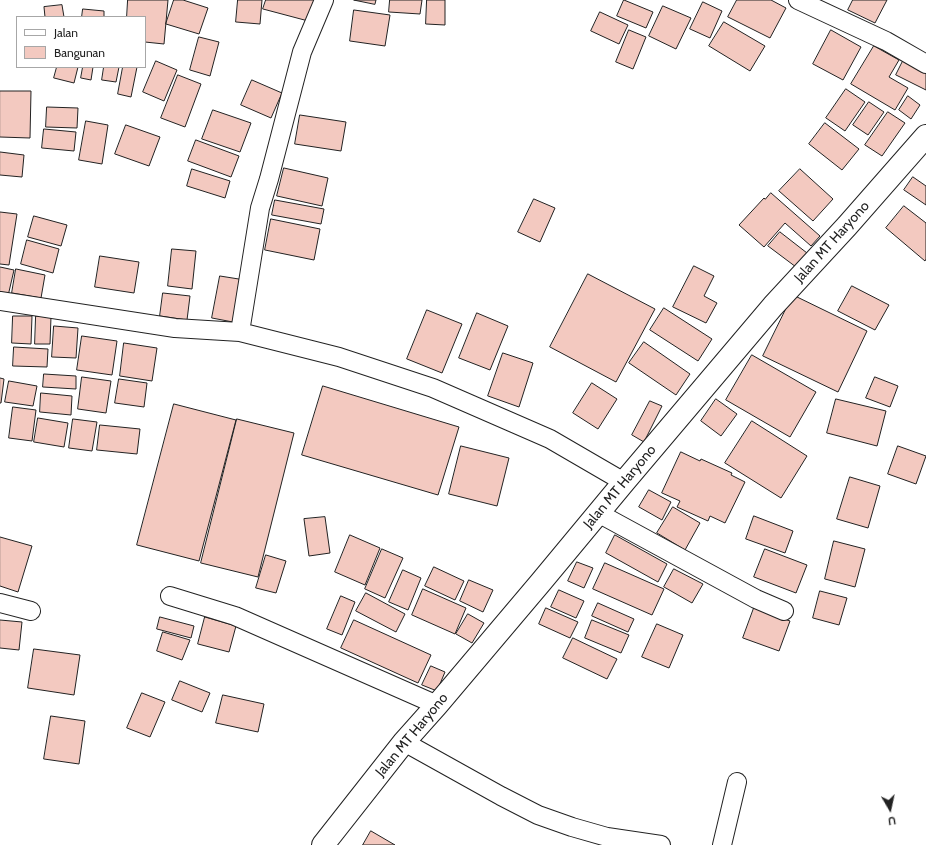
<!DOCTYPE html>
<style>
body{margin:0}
#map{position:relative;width:926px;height:845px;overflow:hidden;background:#fff;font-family:Cabin,sans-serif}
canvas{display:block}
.legend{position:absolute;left:16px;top:16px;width:130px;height:52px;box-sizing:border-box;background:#fff;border:1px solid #a7a7a7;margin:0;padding:5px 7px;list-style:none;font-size:12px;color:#222}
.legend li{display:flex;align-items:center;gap:8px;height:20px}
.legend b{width:20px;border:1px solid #a7a7a7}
.north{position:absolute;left:870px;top:789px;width:40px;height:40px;-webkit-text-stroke:3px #fff;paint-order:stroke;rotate:171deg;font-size:11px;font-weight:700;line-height:16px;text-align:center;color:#222}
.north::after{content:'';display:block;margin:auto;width:14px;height:18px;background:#222;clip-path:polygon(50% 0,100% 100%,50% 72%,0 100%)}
</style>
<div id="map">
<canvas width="926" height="845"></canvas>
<ul class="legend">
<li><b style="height:5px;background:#fff"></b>Jalan</li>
<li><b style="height:11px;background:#f3c9c0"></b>Bangunan</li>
</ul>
<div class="north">U</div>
</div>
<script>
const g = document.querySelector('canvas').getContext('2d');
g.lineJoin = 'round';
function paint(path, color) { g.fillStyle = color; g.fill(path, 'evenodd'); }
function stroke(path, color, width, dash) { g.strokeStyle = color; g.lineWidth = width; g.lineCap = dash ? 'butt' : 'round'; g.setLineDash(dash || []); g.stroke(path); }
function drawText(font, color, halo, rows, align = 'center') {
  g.font = font + ' Cabin,sans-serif'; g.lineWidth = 3; g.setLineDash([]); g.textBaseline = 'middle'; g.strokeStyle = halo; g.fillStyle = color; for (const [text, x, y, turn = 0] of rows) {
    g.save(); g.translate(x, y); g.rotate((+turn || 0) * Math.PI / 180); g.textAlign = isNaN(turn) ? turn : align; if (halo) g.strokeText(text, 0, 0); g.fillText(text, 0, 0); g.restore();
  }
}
const building = new Path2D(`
 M128,0H168L164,44L145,42V17H127Z
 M174,0H183L208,8L199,34L166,24Z
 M238,0H262L260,24L236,22Z
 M266,0H318L312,22L263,9Z
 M354,0H376L375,4Z
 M390,0H422L420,14L389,12Z
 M427,0H445V25L426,24Z
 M624,0L653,12L646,28L617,16Z
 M737,0H771L786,8L770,38L728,17Z
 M853,0H887L875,23L848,10Z
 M703,2L722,11L710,38L690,29Z
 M62,5L64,17H45L44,7Z
 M663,6L691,18L676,49L649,36Z
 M83,9L104,11V17H82Z
 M354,10L390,15L385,46L350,41Z
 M600,12L628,25L619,44L591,31Z
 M724,22L765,46L750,71L709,46Z
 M629,30L646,37L633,69L616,62Z
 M831,30L861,47L843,80L813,64Z
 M199,37L219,42L210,76L190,70Z
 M874,46L899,60L889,77L908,88L895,110L851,84Z
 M905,57L926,67V90L896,75Z
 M156,61L177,70L164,101L143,92Z
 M57,67H78L74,83L54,78Z
 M83,67H93L91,80L81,78Z
 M104,67H119L116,82L102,80Z
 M123,67H137L131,97L118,94Z
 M178,75L201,84L185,127L161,118Z
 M252,80L282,93L271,118L241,105Z
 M846,89L865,102L845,131L826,118Z
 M0,91H31L30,138L0,137Z
 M908,96L920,105L911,119L899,110Z
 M869,102L884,112L868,135L853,125Z
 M47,107L78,108L77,128L46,127Z
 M213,110L251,123L240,152L202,139Z
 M888,112L905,123L882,156L865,145Z
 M300,115L346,122L341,151L295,144Z
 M86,121L108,125L102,164L79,160Z
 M825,123L859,149L842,170L809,144Z
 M126,125L160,137L149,166L115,154Z
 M44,129L76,132L74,151L42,148Z
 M196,140L239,156L231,177L188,161Z
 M0,152L24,155L22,177L0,175Z
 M284,168L328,178L322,206L277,196Z
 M192,169L230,181L225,198L187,186Z
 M800,169L833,199L813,221L779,191Z
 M913,177L926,186V205L904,190Z
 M771,193L820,236L811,246L785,223L764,247L739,225L764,198L765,199Z
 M534,199L555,208L540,242L518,232Z
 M275,200L324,209L321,224L272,215Z
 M904,206L926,223V259L925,261L886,228Z
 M0,212L17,214L9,265L0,264Z
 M34,216L67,225L61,246L28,237Z
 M271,219L320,229L314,260L265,250Z
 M780,232L807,253L796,267L768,246Z
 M27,240L59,249L53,273L21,264Z
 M172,249L196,251L192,289L168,286Z
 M100,256L139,262L134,293L95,287Z
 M694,266L714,276L704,296L717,303L706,323L673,307Z
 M0,267L14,270L8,296L0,294Z
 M16,269L45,275L41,298L12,293Z
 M588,274L655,309L616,382L550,347Z
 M220,276L245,280L238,323L212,318Z
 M852,286L889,305L875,330L838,311Z
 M163,293L190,296L187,320L160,316Z
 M793,295L867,331L838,392L763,356Z
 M664,308L712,339L698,361L650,330Z
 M427,310L462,324L442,373L407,359Z
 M477,313L508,326L490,370L459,358Z
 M13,316H32L31,344L12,343Z
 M36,316L51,317L50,344H35Z
 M54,326L78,328L76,358L52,357Z
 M82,336L117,341L112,375L77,370Z
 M644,342L690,374L676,395L629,363Z
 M124,343L157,348L152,381L120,376Z
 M14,347L48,349L47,367L13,366Z
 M503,353L533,363L519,407L488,396Z
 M752,355L816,392L790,437L726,400Z
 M44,374L76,376V389L43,387Z
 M82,377L111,381L106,413L78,409Z
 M875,377L898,386L890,407L866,398Z
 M0,378L4,379L1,403H0Z
 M119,379L147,383L144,407L115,403Z
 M9,381L37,386L33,406L5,402Z
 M592,383L617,399L598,429L573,413Z
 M323,386L459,427L438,495L302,455Z
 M41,393L72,396L71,415L40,412Z
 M716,399L737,414L721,436L701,421Z
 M836,399L886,411L877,446L827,433Z
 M650,401L662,406L644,442L632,435Z
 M174,404L236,420L199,561L137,545Z
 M13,407L36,410L32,441L9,438Z
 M38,418L68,423L64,447L34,442Z
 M73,419L97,422L92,451L69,448Z
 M237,419L294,433L258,577L201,563Z
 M752,421L807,456L781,498L725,463Z
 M100,425L140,429L137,454L97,450Z
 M461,446L509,458L497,506L449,494Z
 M898,446L926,456L916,484L888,474Z
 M681,452L700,461L701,459L732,473L731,475L745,482L725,523L710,516L708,521L677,507L680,501L662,493Z
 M850,477L880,486L868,528L837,519Z
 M649,490L671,502L662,520L639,507Z
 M673,507L700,523L685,550L657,533Z
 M754,516L793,531L785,553L746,539Z
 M325,517L330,553L309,556L304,519Z
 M350,535L380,548L365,585L335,572Z
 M615,535L667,564L658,582L606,553Z
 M0,537L32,546L18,592L0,586Z
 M834,541L865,549L855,587L825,579Z
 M382,549L403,558L385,598L365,589Z
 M765,549L807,565L796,593L754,577Z
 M266,555L286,561L276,593L256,588Z
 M577,562L593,568L584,588L568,581Z
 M605,563L664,589L652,615L593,589Z
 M434,567L464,581L455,600L425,586Z
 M674,569L703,584L692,603L664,587Z
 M403,570L421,578L408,610L389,602Z
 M469,580L493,590L483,612L460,601Z
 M423,589L466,608L455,634L412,615Z
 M559,590L584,601L576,618L551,607Z
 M820,591L847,598L839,625L813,618Z
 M366,593L405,614L396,632L356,611Z
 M341,596L355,602L342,635L327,629Z
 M598,603L634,619L628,632L592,616Z
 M546,608L578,622L570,638L539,624Z
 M754,608L790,621L779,651L743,638Z
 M468,614L484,623L472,643L456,634Z
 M160,617L194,626L191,638L157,629Z
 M205,617L236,626L229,652L198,644Z
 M0,620L22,622L19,650L0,648Z
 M354,620L431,655L418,683L341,648Z
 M592,620L629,635L621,653L585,638Z
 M657,624L683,635L669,668L642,657Z
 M163,632L190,640L182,660L157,651Z
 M573,638L617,659L607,679L563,658Z
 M34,649L80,655L74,695L28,688Z
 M431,666L445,672L437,691L422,685Z
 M180,681L210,693L202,712L172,700Z
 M142,693L165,702L150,737L127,728Z
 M223,695L264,704L258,732L216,723Z
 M51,716L85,721L79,764L44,759Z
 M371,831L395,845H363Z`);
paint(building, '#f3c9c0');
stroke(building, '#222', 1);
const minor = new Path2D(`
 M798,0L886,41L926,64
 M0,301L175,328L240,332L339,357L433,388L550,439L624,482
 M240,332L260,208L269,179L302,52L324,0
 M598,513L756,599L784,611
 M170,596L235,616L437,705
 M0,603L31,611
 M404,742L501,796L538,815L572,827L607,837L661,845
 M722,845L737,782`);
const secondary = new Path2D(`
 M323,845L404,742L437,705L541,582L624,482L773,306L847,226L926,136`);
stroke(minor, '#222', 20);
stroke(secondary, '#222', 24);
stroke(minor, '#fff', 18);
stroke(secondary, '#fff', 22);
drawText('14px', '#222', '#fff', [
 ["Jalan MT Haryono",832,242,-48],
 ["Jalan MT Haryono",620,487,-50],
 ["Jalan MT Haryono",412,735,-50]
]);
</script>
